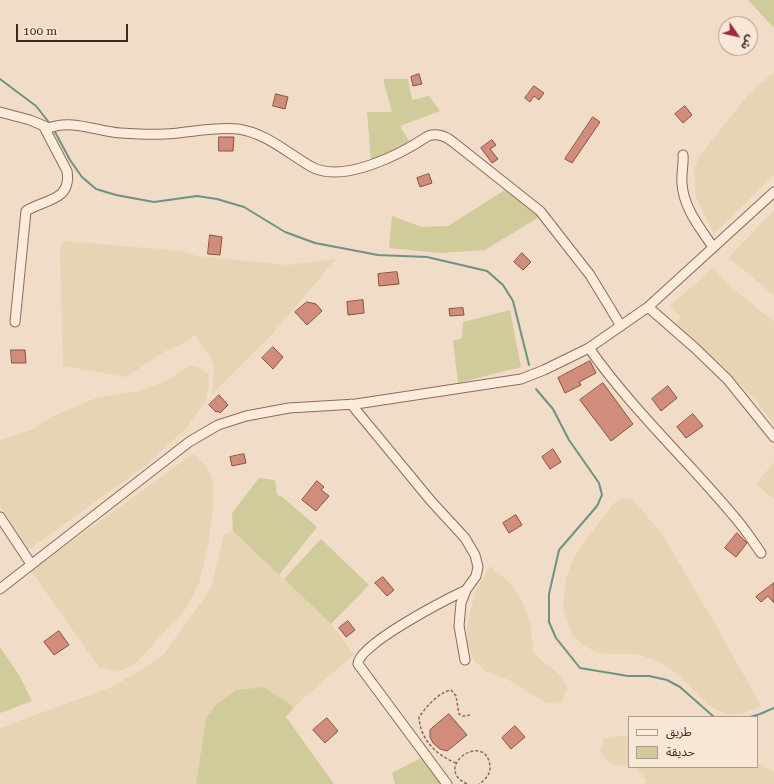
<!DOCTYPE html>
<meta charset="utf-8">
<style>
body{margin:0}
#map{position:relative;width:774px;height:784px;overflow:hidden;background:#f0dcc7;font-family:"Roboto Serif","Noto Sans Arabic",serif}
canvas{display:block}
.legend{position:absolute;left:628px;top:716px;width:130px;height:52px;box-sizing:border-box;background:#f7e7d7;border:1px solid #ad9b8d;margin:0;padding:5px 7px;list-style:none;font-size:12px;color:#3d281f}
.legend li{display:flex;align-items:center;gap:8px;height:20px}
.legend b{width:20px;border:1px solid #ad9b8d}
.north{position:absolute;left:718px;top:16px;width:40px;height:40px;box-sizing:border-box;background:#f7e7d7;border:1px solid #ad9b8d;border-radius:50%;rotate:124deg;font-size:11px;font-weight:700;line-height:16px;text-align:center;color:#3d281f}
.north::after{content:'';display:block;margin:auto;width:14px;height:18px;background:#9f2842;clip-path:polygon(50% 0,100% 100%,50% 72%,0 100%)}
.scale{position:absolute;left:16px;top:24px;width:112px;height:18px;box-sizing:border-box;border:2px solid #3d281f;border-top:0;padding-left:5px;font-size:12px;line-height:14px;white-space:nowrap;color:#3d281f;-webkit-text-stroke:3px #f7e7d7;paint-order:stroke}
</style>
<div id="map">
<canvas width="774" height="784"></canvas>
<ul class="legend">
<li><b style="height:5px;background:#faebdb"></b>طريق</li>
<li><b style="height:11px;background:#d0cb9a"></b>حديقة</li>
</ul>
<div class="north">ش</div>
<div class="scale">100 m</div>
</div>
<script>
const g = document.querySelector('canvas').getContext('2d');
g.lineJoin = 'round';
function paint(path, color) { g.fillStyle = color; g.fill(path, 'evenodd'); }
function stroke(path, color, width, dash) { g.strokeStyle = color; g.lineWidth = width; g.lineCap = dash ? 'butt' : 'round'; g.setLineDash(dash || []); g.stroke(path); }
paint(new Path2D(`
 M774,72V175L714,234L696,197L694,169L699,157L747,96Z
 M774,210V296L748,273L728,258Z
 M64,241L180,251L197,256L288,265L336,259L268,339L212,395L214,368L211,358L194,334L191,339L162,353L126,377L63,366L60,247Z
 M713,268L734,289L774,322V424L755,399L724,368L676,324L681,317L670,306Z
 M188,366H197L208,374L209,384L205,402L188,426L148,464L28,550L0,506V440L31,430L51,417L99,397L139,391L168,380Z
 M193,454L207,467L213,481V506L208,546L199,583L185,610L134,665L117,672L99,667L31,571Z
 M774,462V499L756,484Z
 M623,498L632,500L661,532L718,629L761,706L744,713L729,715L711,707L677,674L660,662L637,654H608L594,651L582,644L572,634L563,608L566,578L573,560L582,545L614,503Z
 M233,531L331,624L354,654L294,707L264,687L206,718L196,784H0V728L109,688L137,673L164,654L211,588L224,534Z
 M490,566L512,585L524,605L530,624L534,654L561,676L567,688L563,700L557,704L545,702L509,680L485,671L473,659L467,641V627L475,592Z
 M619,736L629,737V765L617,766L607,761L600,751L604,739Z
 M757,763L774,772V784H645L646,780L635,767H757Z`), '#e7d4b4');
paint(new Path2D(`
 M748,0H774V28Z
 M383,79H408L412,100L429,96L440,111L400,126L409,141L408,144L371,160L367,112H392Z
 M505,190L539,217L485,250L440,253L389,248L392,216L422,227L448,226Z
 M510,310L521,367L458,383L453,341L462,338L463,322Z
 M259,478L275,480L277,495L281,496L317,527L279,575L233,531L232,513Z
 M321,539L369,585L331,624L284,579Z
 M0,647L19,675L32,701L0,713Z
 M264,687L294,707L286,717L334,784H196L206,718L217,704L237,690Z
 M423,757L442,784H395L392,773Z`), '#d0cb9a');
stroke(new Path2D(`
 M0,79L36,106L51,125
 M54,130L70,160L82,177L96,189L116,195L154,202L197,196L217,199L244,207L285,232L315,243L378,255L427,257L487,271L503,285L513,301L529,365
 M536,389L553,409L569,440L599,483L602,495L597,506L559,550L549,594V622L556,638L580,668L628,676H649L667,680L680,687L714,717
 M750,717L760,714L774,708`), '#6e9382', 2);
const building = new Path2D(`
 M419,74L422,84L413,86L411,77Z
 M534,86L544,93L539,100L534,96L530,102L525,98Z
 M276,94L288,97L285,109L273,106Z
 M685,106L692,115L683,123L675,114Z
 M593,117L600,122L572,163L565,159Z
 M219,137H234L233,151H219Z
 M492,140L496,145L490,149L498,159L492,163L481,148Z
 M429,174L432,183L420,187L417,178Z
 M210,235L222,237L220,255L208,254Z
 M522,253L531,262L523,270L514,262Z
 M397,272L399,284L379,286L378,274Z
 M363,300L364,313L348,315L347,302Z
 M307,302L316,304L322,311L307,325L295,312Z
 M463,308L464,315L450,316L449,309Z
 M273,347L283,357L273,369L262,358Z
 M11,350H25L26,363H12Z
 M590,361L596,373L579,382L581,385L565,393L558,378Z
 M603,383L633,424L611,441L580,400Z
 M668,386L677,398L661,411L652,399Z
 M219,395L228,405L220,413L218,411L216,412L209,405Z
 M693,414L703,426L686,438L677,427Z
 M553,449L561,462L550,469L542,457Z
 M244,454L246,463L232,466L230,457Z
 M317,481L324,487L321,490L329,496L316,511L302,500Z
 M516,515L522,525L509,533L503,523Z
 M737,533L747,543L736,557L725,548Z
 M383,577L394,590L387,596L375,583Z
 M774,583V603L768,596L761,602L756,597Z
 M348,621L355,630L346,637L339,628Z
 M59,631L69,645L54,655L44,642Z
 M449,714L467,735L447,751L440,749L433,743L430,737V730Z
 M327,718L338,731L325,743L313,730Z
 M515,726L525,737L511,749L502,738Z`);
paint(building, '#d08d7c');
stroke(building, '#8e4f40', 1);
const minor = new Path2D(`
 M0,112L30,120L49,128C71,119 97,131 120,133C135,134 150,135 165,134C189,133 215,126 238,129C266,133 286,152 310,166C342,185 401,154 428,136C438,133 445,136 453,142L540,211L590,275L621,326
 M683,155C684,164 681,173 682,183C683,207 700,228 713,247
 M648,307L695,348L728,380L774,437
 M15,322L26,211C45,199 72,201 67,171L44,127
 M589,348C631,408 685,458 732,514C743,526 752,540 761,553
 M351,404L431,501L465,538L475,555L478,567L476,576L466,590L461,603L459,626L465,660
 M0,517L31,564
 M0,589L189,442L218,425L246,416L289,408L356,404L521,379L544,370L589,348L648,307L774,192
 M447,784L358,664C357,645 447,599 466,590`);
stroke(minor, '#8d6b5b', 11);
stroke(new Path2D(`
 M456,763C436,755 420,739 419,717C426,707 439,692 451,690L456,696L459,714L463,716L470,715
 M467,784C431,767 486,730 490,766C491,774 485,780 479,784`), '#8d6b5b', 1.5, [3, 2]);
stroke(minor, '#faebdb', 9);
</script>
